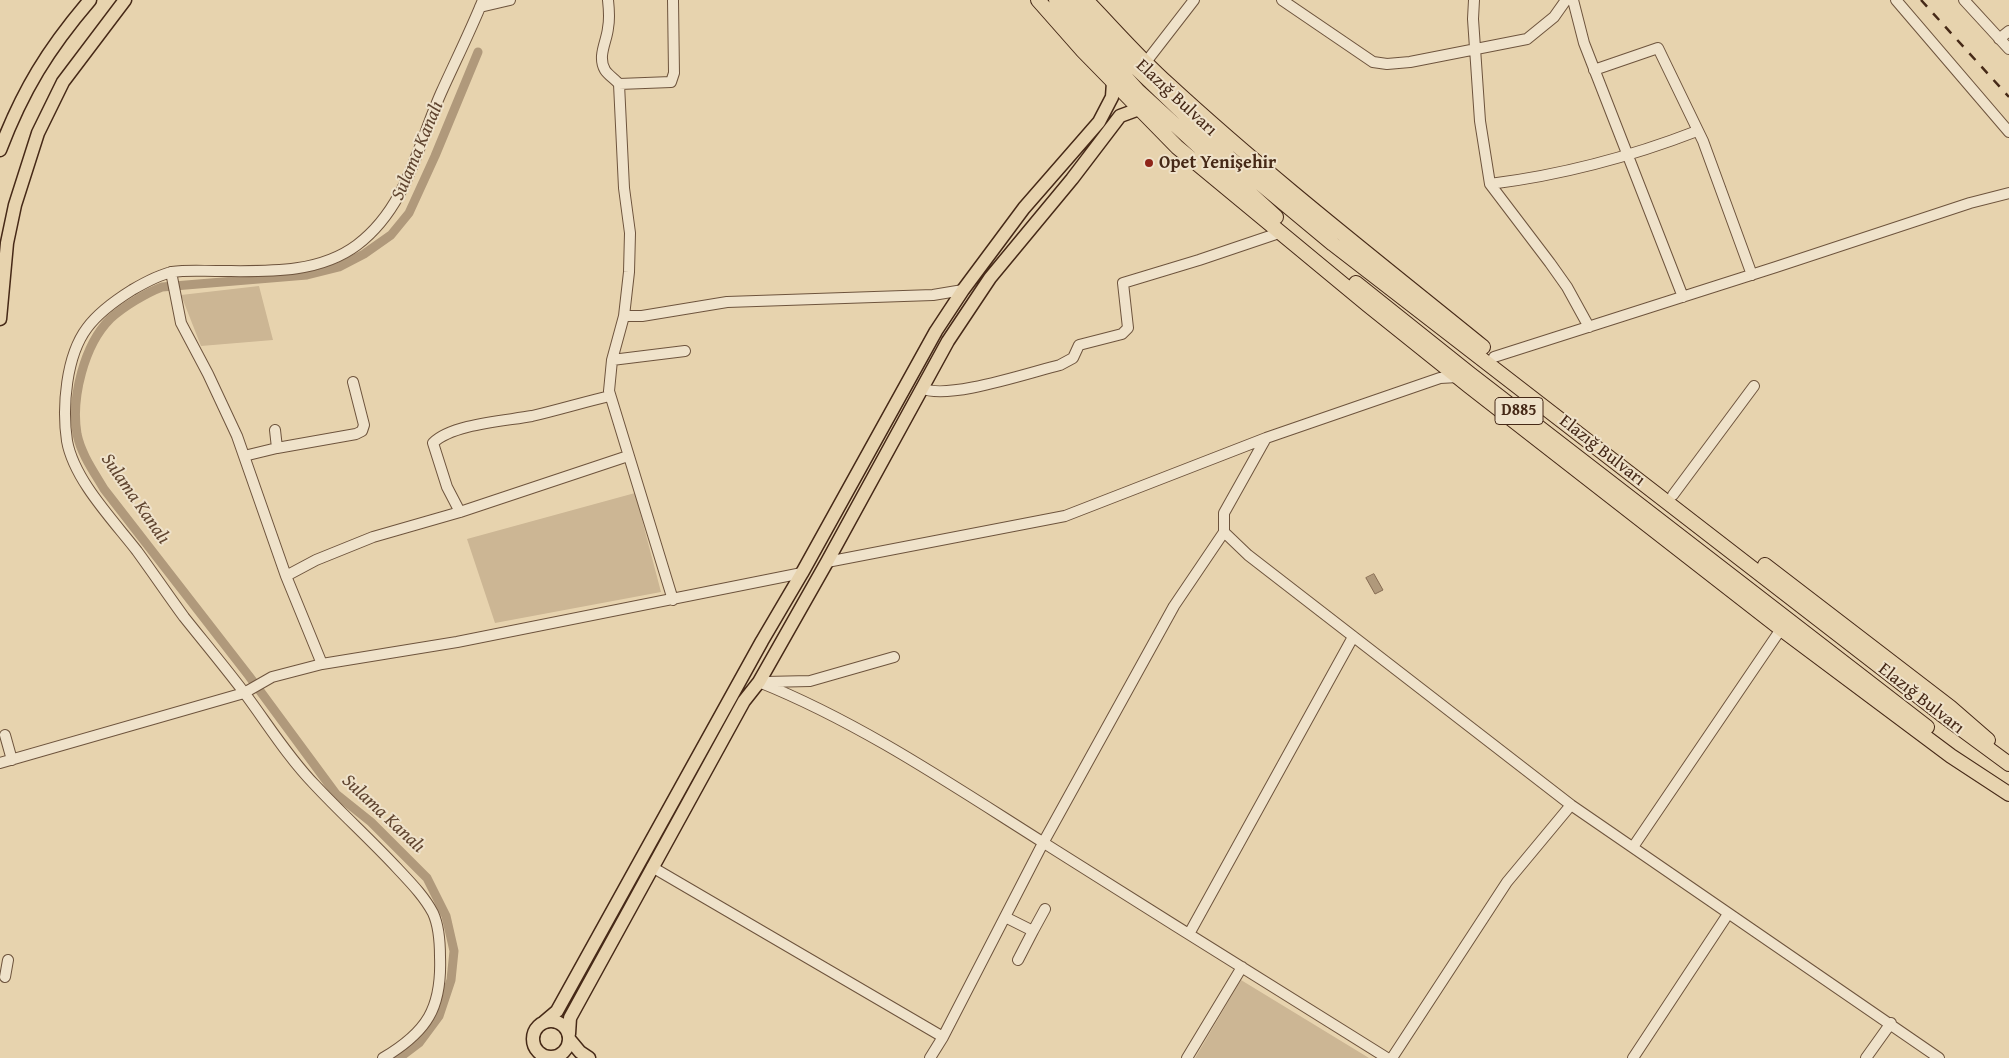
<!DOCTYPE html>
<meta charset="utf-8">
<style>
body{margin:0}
canvas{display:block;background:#e7d3ae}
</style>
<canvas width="2009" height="1058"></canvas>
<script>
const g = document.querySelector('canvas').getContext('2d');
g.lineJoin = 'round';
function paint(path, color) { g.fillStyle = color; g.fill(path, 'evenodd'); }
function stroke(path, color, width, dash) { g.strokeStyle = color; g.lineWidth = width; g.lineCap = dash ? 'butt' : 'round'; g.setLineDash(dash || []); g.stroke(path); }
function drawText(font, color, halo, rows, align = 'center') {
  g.font = font + ' "Gentium Book Plus",serif'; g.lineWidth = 4; g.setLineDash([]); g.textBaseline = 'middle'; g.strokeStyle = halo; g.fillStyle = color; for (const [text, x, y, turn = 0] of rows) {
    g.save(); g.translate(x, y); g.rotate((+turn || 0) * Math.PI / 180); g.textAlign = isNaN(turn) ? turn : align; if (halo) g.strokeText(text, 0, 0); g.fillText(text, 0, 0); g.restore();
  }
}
paint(new Path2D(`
 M259,286L273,340L201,346L181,295Z
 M635,493L661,592L495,623L467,539Z
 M1241,980L1369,1058H1195Z`), '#ccb694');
const water = new Path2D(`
 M1374,574L1383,590L1375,594L1366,578Z`);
paint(water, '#b0997b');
stroke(water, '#866c53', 1);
stroke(new Path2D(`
 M399,1058L419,1043L439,1016L451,980L454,951L446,916L427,878L371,822L336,794L249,676L104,489C94,472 81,454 77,434C71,398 84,345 110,319C123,307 146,293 162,287L307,275L339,267L364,254L391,235L409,213L435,156L478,52`), '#b0997b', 9);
const minor = new Path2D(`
 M608,0C609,9 610,18 608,28C607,41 597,56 605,70C608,75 615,79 619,84L624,188L630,233L629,272L624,316L612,360L609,391L673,600
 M1282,0L1373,62L1387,64L1410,62L1527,39L1554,17L1566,0
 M1474,0L1473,19L1480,121L1490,184L1550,263L1567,287L1589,327
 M1573,0L1584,43L1683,297
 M1896,0L2009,132
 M1964,0L2009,49
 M480,7L510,0
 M1999,39L2009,31
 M1146,62L1194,0
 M1594,70L1658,48L1703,141L1752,275
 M619,84L671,82L674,73L673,0
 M1490,184C1562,175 1630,157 1697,131
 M171,272L181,323L208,374L237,436L286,576L322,664
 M624,316H642L727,302L933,295L963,290
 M1494,357L1776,267L1970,203L2009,193
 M612,360L685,351
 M922,388C946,401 1031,372 1060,365L1073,358L1079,345L1122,334L1128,328L1123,283L1199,260L1282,232
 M275,430L277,448
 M1266,438L1224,513V532L1248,555L1571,805L1939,1058
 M244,456L277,448L356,434L362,431L364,425L353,382
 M1673,495L1754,386
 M460,512L447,487L433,443C452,424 505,421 532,416C558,410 584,402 610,396
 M827,562L1065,516L1266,438L1440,378L1458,377
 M286,576L316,560L373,537L460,512L628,456
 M759,682C861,723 952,785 1044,843C1158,915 1273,987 1387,1058
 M765,682L810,681L894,657
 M5,735L12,760
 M0,763L244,693L272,677L322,664L457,642L802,573
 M1633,847L1781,629
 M652,867L943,1037
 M1005,917L1033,931L1045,909
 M1189,934L1353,637
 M1018,960L1033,931
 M5,977L8,960
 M383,1058C427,1032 442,1008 440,957C440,943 439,926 433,913C424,896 410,882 397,868C370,839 341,813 314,784C287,756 267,723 243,691C224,666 204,642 184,617C168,595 153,573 137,551C113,520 74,480 67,441C62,407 66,356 87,328C98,313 116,300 132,290C144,283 158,275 172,272C186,270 201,271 216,271C263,271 317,275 357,245C407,207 417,147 441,93C455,62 470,32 483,0
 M930,1058L943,1037L1043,843L1174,606L1224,532
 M1187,1058L1242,967
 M1392,1058L1507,882L1571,805
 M1633,1058L1728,914
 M1866,1058L1891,1023`);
const major = new Path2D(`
 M0,150C23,90 48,49 90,0
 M0,319L7,243L15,205L38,133L63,82L125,0
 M533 1039a18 18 0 1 1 36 0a18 18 0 1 1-36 0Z
 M544,1022L557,1011L762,641L802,573L936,331L963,290L1024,208L1099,122L1112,97L1113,82
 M569,1034L570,1018L744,701L759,682L827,562L948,341L990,278L1072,179L1120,116L1139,109
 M570,1040L580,1052L589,1058`);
const highway = new Path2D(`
 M1038,0L1083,51L1177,147L1368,305L1469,386L1781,629L1951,756L2009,794
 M1056,0L1138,91L1276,217
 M1071,0L1135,67L1232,160L1333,244L1941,714L2009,764
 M1086,0C1113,28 1139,58 1168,84C1269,177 1377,261 1483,347
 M1356,283L1470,374L1927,727
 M1765,565L1950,707L1988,740`);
stroke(minor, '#6e543d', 12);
stroke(major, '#462917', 15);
stroke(highway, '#462917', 16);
stroke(minor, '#efe2ca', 10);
stroke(major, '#e7d3ae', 12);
stroke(highway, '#e7d3ae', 14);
stroke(new Path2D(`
 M1921,0L2009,97`), '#462917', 2.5, [9, 9]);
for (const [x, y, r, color] of [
 [1149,163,5,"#8f2418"]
]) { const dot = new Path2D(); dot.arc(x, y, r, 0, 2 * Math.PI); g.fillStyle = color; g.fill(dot); stroke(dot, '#efe2ca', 2); }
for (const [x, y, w] of [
 [1519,411,48]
]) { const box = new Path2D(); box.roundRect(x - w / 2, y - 13.5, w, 27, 4); g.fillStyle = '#efe2ca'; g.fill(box); stroke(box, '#462917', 1); }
drawText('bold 16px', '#462917', null, [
 ["D885",1519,411]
]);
drawText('18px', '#462917', '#efe2ca', [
 ["Elazığ Bulvarı",1176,98,43],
 ["Elazığ Bulvarı",1602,451,38],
 ["Elazığ Bulvarı",1921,699,38]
]);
drawText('bold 18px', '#462917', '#efe2ca', [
 ["Opet Yenişehir",1159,163]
], 'left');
drawText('italic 19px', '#604530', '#efe2ca', [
 ["Sulama Kanalı",418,151,-67],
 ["Sulama Kanalı",135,499,55],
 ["Sulama Kanalı",383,814,43]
]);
</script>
